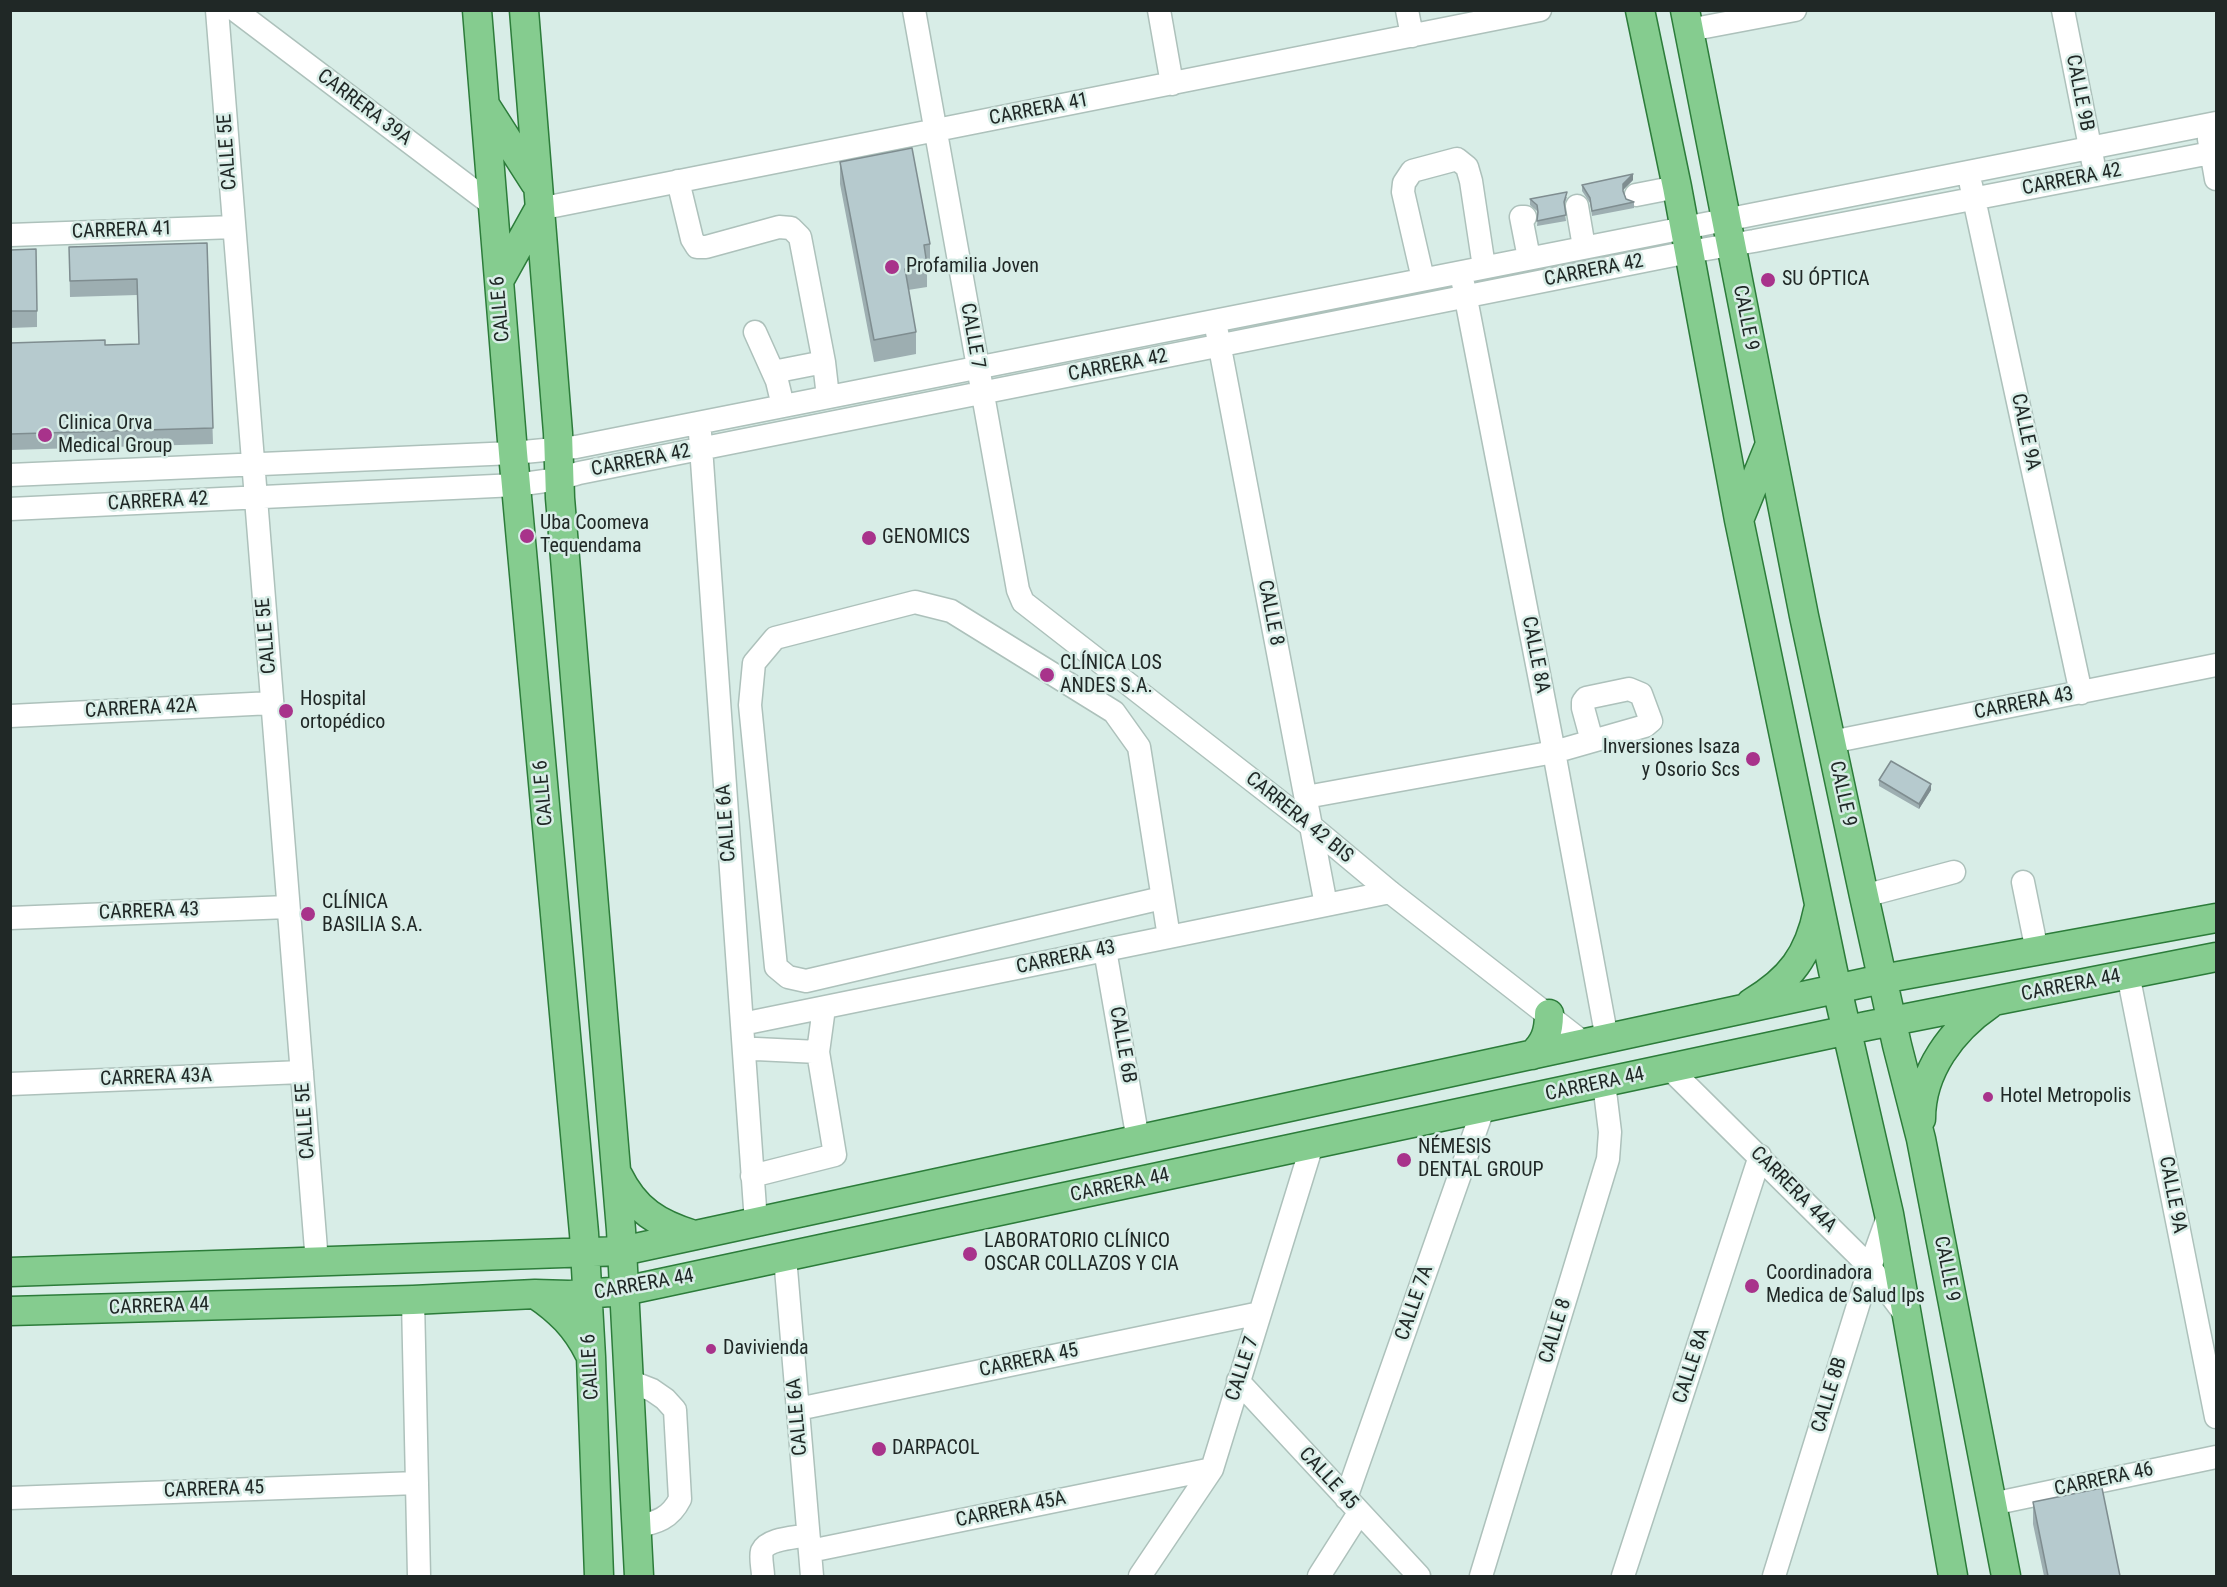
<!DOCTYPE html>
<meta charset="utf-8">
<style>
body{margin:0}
#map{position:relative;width:2227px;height:1587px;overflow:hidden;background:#d8ede7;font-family:"Roboto Condensed",sans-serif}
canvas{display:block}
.frame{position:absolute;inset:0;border:12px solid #202826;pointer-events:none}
</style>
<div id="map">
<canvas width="2227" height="1587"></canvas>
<div class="frame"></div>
</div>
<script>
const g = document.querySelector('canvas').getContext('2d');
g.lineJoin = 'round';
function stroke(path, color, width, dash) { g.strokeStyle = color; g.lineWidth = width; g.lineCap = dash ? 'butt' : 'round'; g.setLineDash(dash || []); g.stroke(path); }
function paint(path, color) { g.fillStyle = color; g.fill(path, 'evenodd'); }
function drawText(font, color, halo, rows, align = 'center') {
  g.font = font + ' "Roboto Condensed",sans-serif'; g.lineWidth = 5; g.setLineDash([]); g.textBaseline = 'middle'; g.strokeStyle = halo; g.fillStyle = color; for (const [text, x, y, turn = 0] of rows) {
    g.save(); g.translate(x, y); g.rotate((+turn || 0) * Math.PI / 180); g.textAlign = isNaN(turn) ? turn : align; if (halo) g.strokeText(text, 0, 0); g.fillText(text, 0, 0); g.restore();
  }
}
const minor = new Path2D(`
 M217,10L317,1262
 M235,10L494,206
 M914,10L1018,590L1023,602L1311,826L1390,892L1585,1044
 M1159,10L1172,84
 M1407,10L1412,36
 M2063,10L2093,162
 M1689,30L1795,10
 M2209,139L2216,179
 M678,181L692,239L697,247H706L779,227L791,228L800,237L824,362L828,397
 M1971,185L2081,693
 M1636,195L1677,187
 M1577,206L1584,247
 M539,209L1540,10
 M1525,217H1521L1529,258
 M10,235L234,227
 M1423,279L1403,192L1404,183L1412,171L1457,159L1467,167L1471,181L1484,267
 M1463,283L1554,752L1607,1039
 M755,332L777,381L783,406
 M1217,332L1326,905
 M773,372L824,362
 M700,433L756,1222
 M10,475L513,453L576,447L2216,123
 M10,509L516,485L559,479L579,473L1689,252L1754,241L2216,152
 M10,716L272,703
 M1831,742L2216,665
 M1306,797L1554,752L1645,726L1651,721L1641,694L1629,689L1586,698L1583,702V708L1592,741
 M2023,882L2037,951
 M1864,896L1954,872
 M1162,898L806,981L788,977L776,967L750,705L754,663L775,638L915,602L951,611L1114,712L1139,747L1169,937
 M10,918L288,907
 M1105,950L1138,1140
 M2128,974L2216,1417
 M742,1024L1390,892
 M744,1050L756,1049L818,1052L835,1155L752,1176
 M818,1052L824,1008
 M1670,1069L1870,1267L1907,1317
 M10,1084L302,1072
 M785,1257L812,1576
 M413,1300L419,1576
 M629,1381L652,1390L665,1399L675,1410L680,1499C670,1519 657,1522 636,1527
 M1238,1381L1419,1576
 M798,1409L1260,1313
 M10,1498L417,1483
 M1346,1498L1483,1109
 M1992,1504L2216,1457
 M810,1551L1212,1469
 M763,1576C763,1569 760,1558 762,1551C768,1538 796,1538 808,1535
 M1140,1576L1212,1469L1312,1145
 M1319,1576L1359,1513
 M1481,1576L1608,1159L1610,1132L1604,1083
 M1623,1576L1760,1156
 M1774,1576L1870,1267L1889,1214`);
const major = new Path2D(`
 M477,10L513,453L584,1233L591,1357L599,1576
 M524,10L558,433L560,498L621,1230L639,1576
 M1640,10L1677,187L1739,520L1833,971L1889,1214L1953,1576
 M1685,10L1804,616L1864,896L1897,1045L1921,1139L2006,1576
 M487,108L535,183
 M499,281L539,209
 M1739,520L1770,444
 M1751,1003C1790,980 1809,955 1818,910
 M1532,1055C1545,1043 1549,1032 1549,1014
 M1921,1119C1921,1071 1952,1030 1990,1004
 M618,1175C635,1210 658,1224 694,1235
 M10,1272L622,1251L1882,979L2216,918
 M535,1294C559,1310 576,1327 589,1353
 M10,1311L413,1300L535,1294L569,1295L624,1291L1867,1026L2216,957`);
stroke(minor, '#adc1bb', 25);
stroke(major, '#2c7c3a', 31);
stroke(minor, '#fff', 22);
stroke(major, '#85cc8f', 28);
paint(new Path2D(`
 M840,162L930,244V266L927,267V287L908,290L916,332V354L874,362L840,184Z
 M1633,180L1623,190V192L1626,199L1634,202V208L1592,216L1590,203L1582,191V185Z
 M1567,197L1564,206L1566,221L1537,226L1538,215L1537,211L1530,205V199Z
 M207,243L213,444L10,450V343L105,345L139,344L137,295L70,297L69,247Z
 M10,250L37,311V327L10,328Z
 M1879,780L1931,790L1919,809L1879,786Z
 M2033,1502L2120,1576H2044L2033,1524Z`), '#9daeb1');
paint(new Path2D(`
 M1633,174V180L1623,190V197V184Z
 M1931,784V790L1919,809V804Z`), '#7f8d90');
const building = new Path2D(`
 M912,148L930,244L924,245L927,265L905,269L916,332L874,340L840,162Z
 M1633,174L1623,184V191L1626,199L1634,202L1592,211L1590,198L1582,185Z
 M1567,192L1564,202L1566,215L1537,221L1538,212L1537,205L1530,199Z
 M207,243L213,428L10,434V343L105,340V345L139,344L137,279L70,281L69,247Z
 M36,249L37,311H10V250Z
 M1891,761L1931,784L1919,804L1879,780Z
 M2102,1488L2120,1576H2048L2033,1502Z`);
paint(building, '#b6cace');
stroke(building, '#7f8d90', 1.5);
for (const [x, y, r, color] of [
 [892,267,8,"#a8338b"],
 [1768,280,8,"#a8338b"],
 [45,435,8,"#a8338b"],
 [527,536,8,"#a8338b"],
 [869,538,8,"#a8338b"],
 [1047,675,8,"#a8338b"],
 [286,711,8,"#a8338b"],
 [1753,759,8,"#a8338b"],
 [308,914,8,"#a8338b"],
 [1988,1097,6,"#a8338b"],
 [1404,1160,8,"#a8338b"],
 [970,1254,8,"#a8338b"],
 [1752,1286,8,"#a8338b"],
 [711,1349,6,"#a8338b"],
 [879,1449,8,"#a8338b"]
]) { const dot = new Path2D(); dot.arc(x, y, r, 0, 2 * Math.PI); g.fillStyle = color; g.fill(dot); stroke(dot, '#d8ede7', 2); }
drawText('20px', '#202826', '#d8ede7', [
 ["CALLE 9B",2079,93,79],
 ["CARRERA 39A",364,108,37],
 ["CARRERA 41",1039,110,-11],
 ["CALLE 5E",228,152,-94],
 ["CARRERA 42",2072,180,-11],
 ["CARRERA 41",122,231,-2],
 ["CARRERA 42",1594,271,-11],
 ["CALLE 6",501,309,-95],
 ["CALLE 9",1745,318,79],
 ["CALLE 7",972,336,80],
 ["CARRERA 42",1118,366,-11],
 ["CALLE 9A",2025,432,78],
 ["CARRERA 42",641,461,-11],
 ["CARRERA 42",158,502,-3],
 ["CALLE 8",1270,613,79],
 ["CALLE 5E",267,636,-95],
 ["CALLE 8A",1535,655,79],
 ["CARRERA 43",2024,704,-11],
 ["CARRERA 42A",141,709,-3],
 ["CALLE 6",544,793,-95],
 ["CALLE 9",1842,794,78],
 ["CARRERA 42 BIS",1299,818,39],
 ["CALLE 6A",727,823,-94],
 ["CARRERA 43",149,912,-2],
 ["CARRERA 43",1066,958,-12],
 ["CARRERA 44",2071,986,-11],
 ["CALLE 6B",1122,1045,80],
 ["CARRERA 43A",156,1078,-2],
 ["CARRERA 44",1595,1085,-12],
 ["CALLE 5E",306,1121,-94],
 ["CARRERA 44",1120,1186,-12],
 ["CARRERA 44A",1793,1190,45],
 ["CALLE 9A",2172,1195,79],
 ["CALLE 9",1946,1269,79],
 ["CARRERA 44",644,1285,-10],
 ["CALLE 7A",1415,1303,-71],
 ["CARRERA 44",159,1307,-2],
 ["CALLE 8",1556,1331,-73],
 ["CARRERA 45",1029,1361,-12],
 ["CALLE 8A",1692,1366,-72],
 ["CALLE 6",591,1367,-93],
 ["CALLE 7",1243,1369,-72],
 ["CALLE 8B",1830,1395,-73],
 ["CALLE 6A",798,1417,-95],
 ["CALLE 45",1328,1479,47],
 ["CARRERA 46",2104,1480,-12],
 ["CARRERA 45",214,1490,-2],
 ["CARRERA 45A",1011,1510,-12]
]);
drawText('20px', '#202826', '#d8ede7', [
 ["Profamilia Joven",906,267],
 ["SU ÓPTICA",1782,280],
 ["Clinica Orva",58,424],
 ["Medical Group",58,447],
 ["Uba Coomeva",540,524],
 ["Tequendama",540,547],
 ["GENOMICS",882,538],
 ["CLÍNICA LOS",1060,664],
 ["ANDES S.A.",1060,687],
 ["Hospital",300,700],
 ["ortopédico",300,723],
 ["Inversiones Isaza",1740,748,"right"],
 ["y Osorio Scs",1740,771,"right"],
 ["CLÍNICA",322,903],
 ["BASILIA S.A.",322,926],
 ["Hotel Metropolis",2000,1097],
 ["NÉMESIS",1418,1148],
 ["DENTAL GROUP",1418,1171],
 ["LABORATORIO CLÍNICO",984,1242],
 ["OSCAR COLLAZOS Y CIA",984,1265],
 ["Coordinadora",1766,1274],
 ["Medica de Salud Ips",1766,1297],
 ["Davivienda",723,1349],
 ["DARPACOL",892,1449]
], 'left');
</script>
